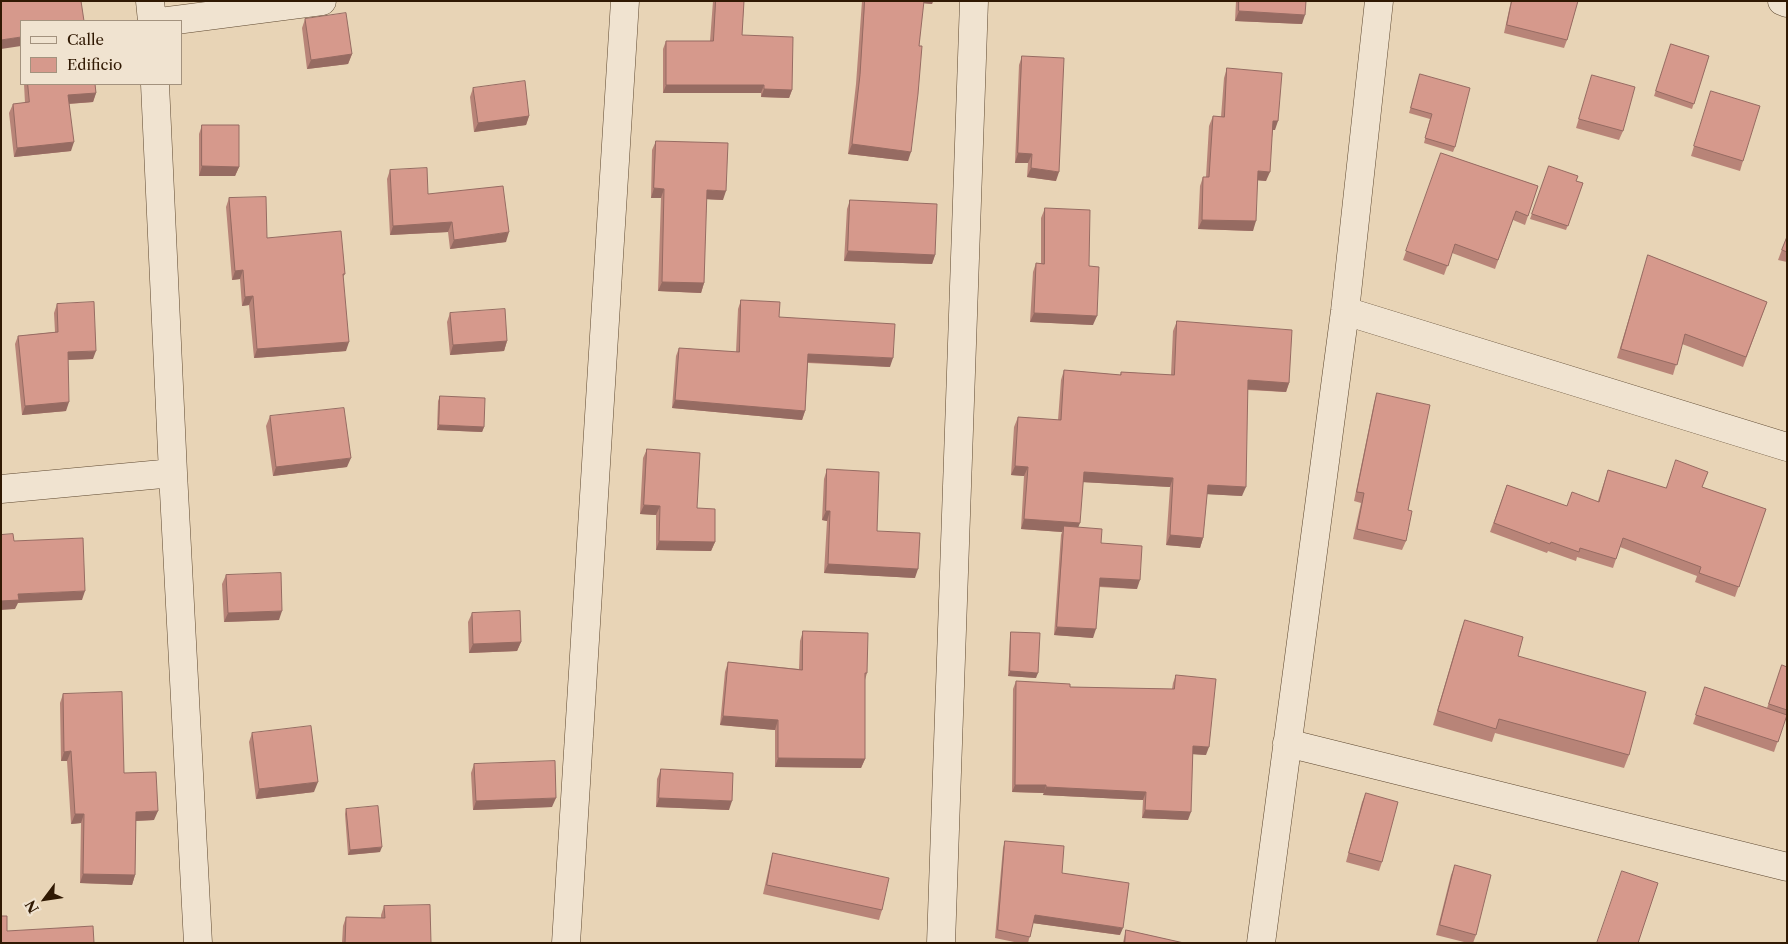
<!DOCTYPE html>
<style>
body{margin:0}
#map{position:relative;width:1788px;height:944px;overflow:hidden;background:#e8d4b6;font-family:"Libre Caslon Text",serif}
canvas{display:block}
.frame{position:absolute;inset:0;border:2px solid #301903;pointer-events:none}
.legend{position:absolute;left:20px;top:20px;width:162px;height:65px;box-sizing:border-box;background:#f0e3d0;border:1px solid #a3927e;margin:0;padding:6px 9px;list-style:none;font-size:15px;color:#301903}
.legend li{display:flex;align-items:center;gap:10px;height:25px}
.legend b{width:25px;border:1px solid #a3927e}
.north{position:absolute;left:20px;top:874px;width:50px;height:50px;-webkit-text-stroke:4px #f0e3d0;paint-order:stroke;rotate:239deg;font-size:14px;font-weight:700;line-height:20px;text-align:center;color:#301903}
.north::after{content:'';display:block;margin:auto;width:18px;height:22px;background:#301903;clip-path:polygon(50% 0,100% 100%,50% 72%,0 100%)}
</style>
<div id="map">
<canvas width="1788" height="944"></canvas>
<div class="frame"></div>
<ul class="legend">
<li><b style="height:6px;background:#f0e3d0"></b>Calle</li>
<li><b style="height:14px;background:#d6998c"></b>Edificio</li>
</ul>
<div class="north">N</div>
</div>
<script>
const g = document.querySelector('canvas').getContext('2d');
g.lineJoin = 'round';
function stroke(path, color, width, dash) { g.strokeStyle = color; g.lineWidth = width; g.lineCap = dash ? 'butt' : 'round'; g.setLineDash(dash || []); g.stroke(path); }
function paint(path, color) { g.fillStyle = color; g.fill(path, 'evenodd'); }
const minor = new Path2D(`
 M150,1L152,21
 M1782,1L1787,3
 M168,21L322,1
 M155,84L173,473L198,943
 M1345,311L1787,447
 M1,489L173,473
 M1287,743L1787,867
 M566,943L625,1
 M941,943L974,1
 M1261,943L1345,311L1379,1`);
stroke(minor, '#5e4830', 29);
stroke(minor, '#f0e3d0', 28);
paint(new Path2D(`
 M713,1H744L742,35L792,90L789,98L761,97V93H663V49L666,41H710Z
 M862,1H933L932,4L923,3L908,161L848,154L856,84Z
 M1236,1H1306L1302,24L1235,21Z
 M1511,1H1578L1567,40L1564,48L1504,33Z
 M305,19L352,54L348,64L307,69L302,28Z
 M1671,44L1709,56L1692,109L1654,96Z
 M1022,56L1056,181L1027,177L1028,163H1015L1019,65Z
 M1227,68L1275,130H1273L1266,181L1257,180L1253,231L1198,229L1200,186L1203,177H1206L1209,126L1213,116L1221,117L1224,78Z
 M1420,74L1455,147L1453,152L1424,143L1430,119L1409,113Z
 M1592,75L1623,131L1619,140L1576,128Z
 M24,84H95L96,93L93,102L69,104L71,151L14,157L9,113L13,104L25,103Z
 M473,88L529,116L526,125L474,132L470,97Z
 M1711,91L1743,161L1740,171L1691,156Z
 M202,125L239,167L235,176H199V134Z
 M656,141L723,200L706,199L704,283L701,293L658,291L661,198H651L652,150Z
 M1441,153L1538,186L1525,225L1513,220L1495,269L1452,253L1444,275L1403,260Z
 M1549,166L1576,181L1583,183L1566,230L1530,219Z
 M390,170L428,194L506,242L450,249L448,232L390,235L387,179Z
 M229,198L267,238L345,274L343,277L346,351L254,358L249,305L242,306L240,279L232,280L226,207Z
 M850,200L935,255L932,264L844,261L847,209Z
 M1045,208L1089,266L1093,325L1030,322L1033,272L1036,263H1041V218Z
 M1787,236V262L1778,260Z
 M1648,255L1767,302L1743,367L1682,344L1673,375L1617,358Z
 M741,300L779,317L890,367L808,363L805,411L802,420L672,408L676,356L679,348L736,352L738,309Z
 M57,304L93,359L68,360L66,411L22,415L15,344L18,336L55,332L54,313Z
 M450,313L507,341L504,351L450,355L447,322Z
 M1177,321L1289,383L1286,392L1248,390L1242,496L1207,494L1203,538L1200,548L1166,545L1170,487L1083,482L1078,527L1101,543L1137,589L1099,587L1093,638L1054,635L1061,535L1062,532L1021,529L1024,476L1011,475L1014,427L1018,417L1058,420L1061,380L1064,370L1120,375L1121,372L1171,375L1173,331Z
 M1377,393L1408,510L1406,541L1402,550L1353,539L1361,503L1354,501L1374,403Z
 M440,396L484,427L482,432L437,430L438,401Z
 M270,416L347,467L273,476L266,426Z
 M647,449L715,542L711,551L656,550V515L640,514L643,458Z
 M827,469L877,531L915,578L824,573L827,521L822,520L824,479Z
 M1608,470L1666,488L1702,487L1766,509L1735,597L1695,582L1697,576L1620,547L1613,568L1577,557L1576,561L1548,551L1547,553L1490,532L1507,485L1567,506L1598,501Z
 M226,575L279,620L224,622L222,584Z
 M472,613L521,642L517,651L469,653L468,622Z
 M1465,620L1518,656L1629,755L1624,768L1495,733L1492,742L1433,725L1460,633Z
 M803,631L867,673L865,680V759L861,768L775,767V730L720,725L725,672L728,662L799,669L800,641Z
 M1011,632L1036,678L1008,676L1010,637Z
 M1782,665L1787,667V720H1785L1774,752L1693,724L1705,687L1767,708Z
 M1176,675L1206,755L1193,754L1188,820L1142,818L1143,800L1043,795L1044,793L1012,792L1013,689L1016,681L1070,687L1172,689L1173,683Z
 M63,694L154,820L136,821L135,875L132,885L80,883L81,823L71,824L67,761H61L60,703Z
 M252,733L314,792L256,799L249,742Z
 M474,764L552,807L473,810L471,773Z
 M661,769L729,810L656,807L657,779Z
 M1366,793L1382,862L1379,871L1346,862L1362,802Z
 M346,809L380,852L348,855L345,814Z
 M1005,841L1062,873L1120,935L1033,923L1028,943H1019L995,938L1003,848Z
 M773,853L882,910L879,920L763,894L770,863Z
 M1455,865L1476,935L1473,943H1468L1436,935L1451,875Z
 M384,906L431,943H342L343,926L346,917L381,918V915Z
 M1126,930L1184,943H1123L1124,938Z`), '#b88478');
paint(new Path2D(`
 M921,1H933L932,4L921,3Z
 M1239,11L1305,15L1302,24L1235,21Z
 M21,37V46L1,49V40Z
 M352,54L348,64L307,69L311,60Z
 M666,85H764L761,93H663Z
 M764,89L792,90L789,98L761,97Z
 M96,93L93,102L65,104L68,95Z
 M529,116L526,125L474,132L478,123Z
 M1273,121H1278L1275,130H1270Z
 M74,142L71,151L14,157L17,148Z
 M852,144L911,152L908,161L848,154Z
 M1018,153L1032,154L1028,163H1015Z
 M202,166L239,167L235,176H199Z
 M1031,168L1059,172L1056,181L1027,177Z
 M1258,171L1270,172L1266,181L1254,180Z
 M654,188L664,189L661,198H651Z
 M707,190L726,191L723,200L703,199Z
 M1202,220L1256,221L1253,231L1198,229Z
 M452,222L448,232L390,235L393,226Z
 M509,232L506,242L450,249L454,240Z
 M848,251L935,255L932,264L844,261Z
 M243,270L240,279L232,280L235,271Z
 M662,282L704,283L701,293L658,291Z
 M253,296L249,305L242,306L245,297Z
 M1034,313L1097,316L1093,325L1030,322Z
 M507,341L504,351L450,355L453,345Z
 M349,342L346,351L254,358L257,349Z
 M96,351L93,359L65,360L68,352Z
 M808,354L893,358L890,367L805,362Z
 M1248,380L1289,383L1286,392L1244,389Z
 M675,400L805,411L802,420L672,408Z
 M69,402L66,411L22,415L25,406Z
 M439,425L484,427L482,432L437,430Z
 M351,458L347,467L273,476L276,467Z
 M1015,466L1028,467L1024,476L1011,475Z
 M1084,472L1173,478L1170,487L1081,482Z
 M1208,485L1246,487L1242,496L1204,494Z
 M644,505L660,506L656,515L640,514Z
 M826,511H830L827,521L822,520Z
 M1024,519L1080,523L1076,533L1064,526L1062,532L1021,529Z
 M1170,535L1203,538L1200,548L1166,545Z
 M659,541L715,542L711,551L656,550Z
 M828,564L918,569L915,578L824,573Z
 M1100,578L1140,580L1137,589L1097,586Z
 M85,591L82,600L18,603L15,609L1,610V601L18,594Z
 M282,611L279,620L224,622L228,613Z
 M1057,627L1096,629L1093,638L1054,635Z
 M521,642L517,651L469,653L473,644Z
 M1010,671L1038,673L1036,678L1008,676Z
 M723,716L778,720L775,730L720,725Z
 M1193,746L1209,747L1206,755L1190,754Z
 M71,751L67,761H61L64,752Z
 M778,758L865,759L861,768L775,767Z
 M318,782L314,792L256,799L259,789Z
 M1015,785H1046L1044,793L1012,792Z
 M1046,787L1146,792L1143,800L1043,795Z
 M556,798L552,807L473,810L476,801Z
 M659,798L732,801L729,810L656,807Z
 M1145,810L1191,812L1188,820L1142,818Z
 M158,811L154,820L133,821L136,812Z
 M75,814H84L81,823L71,824Z
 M382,847L380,852L348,855L350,850Z
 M83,874L135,875L132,885L80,883Z
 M1035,915L1123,928L1120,935L1032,923Z`), '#966b62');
const building = new Path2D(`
 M1,1H81L84,21H21V37L1,40Z
 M716,1H744L742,35L793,37L792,90L764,89V85H666V41H713Z
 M865,1H924L919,46H922L918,94L911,152L852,144L860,75Z
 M1239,1H1306L1305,15L1239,11Z
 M1512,1H1578L1567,40L1507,25Z
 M346,13L352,54L311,60L305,19Z
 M1671,44L1709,56L1694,104L1656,91Z
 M1022,56L1064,58L1059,172L1031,168L1032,154L1018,153Z
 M1227,68L1282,73L1278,121H1273L1270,172L1258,171L1256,221L1202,220L1203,177H1209L1213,116L1224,117Z
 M1420,74L1470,88L1455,147L1425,138L1432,114L1411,108Z
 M1592,75L1635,87L1623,131L1579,119Z
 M525,81L529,116L478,123L473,88Z
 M28,84H95L96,93L68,95L74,142L17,148L13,104L29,102Z
 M1711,91L1760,106L1743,161L1694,146Z
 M202,125H239V167L202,166Z
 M656,141L728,143L726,191L707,190L704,283L662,282L664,189L654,188Z
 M1441,153L1538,186L1528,216L1516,211L1498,260L1455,244L1448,266L1406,251Z
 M1549,166L1578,176L1576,181L1583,183L1568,226L1532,214Z
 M427,168L428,194L503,186L509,232L454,240L452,222L393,226L390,170Z
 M266,197L267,238L341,231L345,274H343L349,342L257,349L253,296L245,297L243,270L235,271L229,198Z
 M850,200L937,204L935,255L848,251Z
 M1045,208L1090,210L1089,266L1099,267L1097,316L1034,313L1036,263L1044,264Z
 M1787,237V252L1782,250Z
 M1648,255L1767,302L1746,357L1685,334L1677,365L1621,349Z
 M741,300L780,302L779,317L895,324L893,358L808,354L805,411L675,400L679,348L739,352Z
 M94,302L96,351L68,352L69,402L25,406L18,336L58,332L57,304Z
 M505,309L507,341L453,345L450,313Z
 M1177,321L1292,330L1289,383L1248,380L1246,487L1208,485L1203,538L1170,535L1173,478L1084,472L1080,523L1024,519L1028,467L1015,466L1018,417L1061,420L1064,370L1121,375V372L1174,375Z
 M1377,393L1430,405L1408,510L1412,511L1406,541L1357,529L1364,493L1357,492Z
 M440,396L485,398L484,427L439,425Z
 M344,408L351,458L276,467L270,416Z
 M647,449L700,453L697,508L715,509V542L659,541L660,506L644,505Z
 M1676,460L1708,472L1702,487L1766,509L1739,587L1699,573L1701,567L1623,538L1616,559L1580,548L1579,552L1551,542L1550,544L1494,523L1507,485L1567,506L1572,492L1599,502L1608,470L1666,488Z
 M827,469L879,472L877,531L920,533L918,569L828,564L830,511H826Z
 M1064,526L1102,529L1101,543L1142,546L1140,580L1100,578L1096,629L1057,627Z
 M13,534L14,541L83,538L85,591L18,594L19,600L1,601V535Z
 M281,573L282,611L228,613L226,575Z
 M520,611L521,642L473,644L472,613Z
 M1465,620L1523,637L1518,656L1646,692L1629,755L1499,719L1496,729L1438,711Z
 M803,631L868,633L867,673H865V759L778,758V720L723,716L728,662L802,670Z
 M1011,632L1040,633L1038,673L1010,671Z
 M1782,665L1787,667V710L1769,704Z
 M1176,675L1216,679L1209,747L1193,746L1191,812L1145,810L1146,792L1046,787V785H1015L1016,681L1070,684V687L1174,689Z
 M1705,687L1787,715L1778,742L1696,715Z
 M122,692L124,773L156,772L158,811L136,812L135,875L83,874L84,814H75L71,751L64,752L63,694Z
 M311,726L318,782L259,789L252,733Z
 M555,761L556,798L476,801L474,764Z
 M661,769L733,773L732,801L659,798Z
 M1366,793L1398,802L1382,862L1349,853Z
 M378,806L382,847L350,850L346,809Z
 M1005,841L1064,846L1062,873L1129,883L1123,928L1035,915L1030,937L998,930Z
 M773,853L889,878L882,910L767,885Z
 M1455,865L1491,875L1476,935L1440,925Z
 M1622,871L1658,883L1638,943H1597Z
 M430,905L431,943H345L346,917L385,918L384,906Z
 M1,916H7V931L93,926L94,943H1Z
 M1126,930L1184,943H1125Z`);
paint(building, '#d6998c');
stroke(building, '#966b62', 1);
</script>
